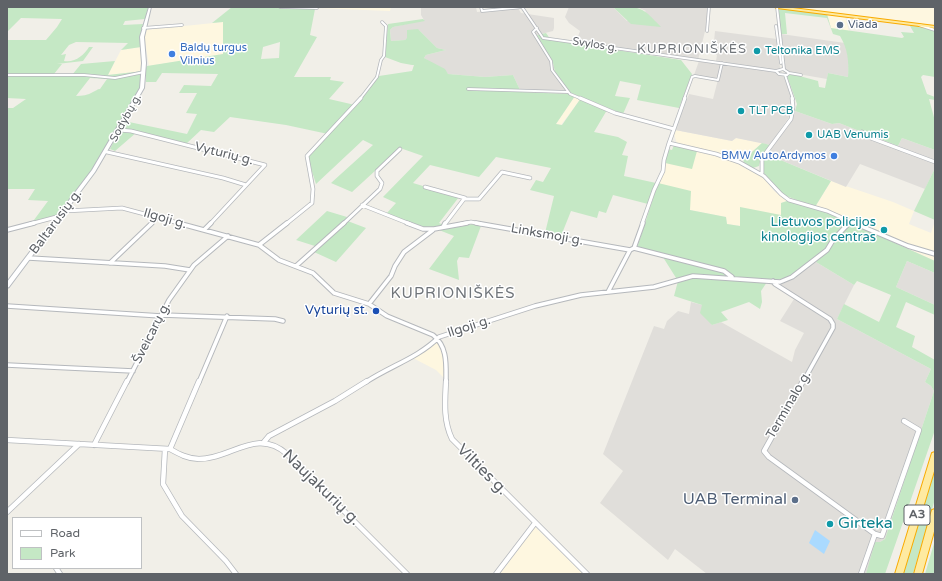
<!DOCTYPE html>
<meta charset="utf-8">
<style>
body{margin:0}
#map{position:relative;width:942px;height:581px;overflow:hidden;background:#f1efe8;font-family:"Varela Round",sans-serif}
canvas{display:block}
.frame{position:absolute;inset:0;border:8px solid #5f6368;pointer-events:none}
.legend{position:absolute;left:12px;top:517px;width:130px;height:52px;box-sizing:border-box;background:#fff;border:1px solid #bfc1c3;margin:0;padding:5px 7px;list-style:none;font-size:12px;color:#5f6368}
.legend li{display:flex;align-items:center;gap:8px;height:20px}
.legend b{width:20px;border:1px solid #bfc1c3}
</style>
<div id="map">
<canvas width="942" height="581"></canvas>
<div class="frame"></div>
<ul class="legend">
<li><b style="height:5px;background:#fff"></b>Road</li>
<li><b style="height:11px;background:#c5e8c5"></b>Park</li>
</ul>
</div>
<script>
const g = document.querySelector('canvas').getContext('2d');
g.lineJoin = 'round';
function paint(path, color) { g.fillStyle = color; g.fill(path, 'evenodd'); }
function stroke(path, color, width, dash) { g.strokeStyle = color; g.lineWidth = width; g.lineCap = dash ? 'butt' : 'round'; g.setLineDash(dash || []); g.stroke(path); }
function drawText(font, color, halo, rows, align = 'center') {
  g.font = font + ' "Varela Round",sans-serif'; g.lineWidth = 3; g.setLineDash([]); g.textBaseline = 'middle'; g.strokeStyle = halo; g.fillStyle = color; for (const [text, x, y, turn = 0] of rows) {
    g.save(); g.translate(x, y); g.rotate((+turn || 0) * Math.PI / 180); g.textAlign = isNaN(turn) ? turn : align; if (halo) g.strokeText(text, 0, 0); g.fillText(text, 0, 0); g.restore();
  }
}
paint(new Path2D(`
 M318,7H391L390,11L317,8Z
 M782,7H935V26Z
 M827,14L845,16L849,31L831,28Z
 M223,22V54L149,66L144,35L146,30Z
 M141,47L143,71L108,75L121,50Z
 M575,96L581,98L561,125L556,124Z
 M675,130L732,141L736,138L762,143L743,160L677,144L674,134Z
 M697,151L738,162L760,173L774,191L787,201L781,203L782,215L741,226L727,224L726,217L690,210L658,183L663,175L665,163Z
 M831,181L893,202L914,211L909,224L931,233L935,221V261L848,221L814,209Z
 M437,341L440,346L444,360V378L436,370L413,358Z
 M535,527L583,574H500Z`), '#fef7e0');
paint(new Path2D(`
 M421,7H476L477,12L518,8L521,13L554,18V28L553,31L537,35L553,63L555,72L571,93L563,94L521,92L513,75L485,77L448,74L424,58L426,55L446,50L437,48L419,30L405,40L391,41L390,30L393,27L424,20L421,15Z
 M569,7H613L627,21L646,11L637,7H708L706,27L698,60L576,42L580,31L569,23L565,17Z
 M715,31L777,39L780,68L773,70L716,61L717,55L713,52Z
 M781,34L845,43L849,61L848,77L828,73L827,79L792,73L785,69Z
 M699,61L721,64L717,80L694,75Z
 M722,64L775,72L784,77L792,99L791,114L770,145L736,138L732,141L675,130L689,94L713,99Z
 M795,111L832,124L839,123L898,146L902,138L935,150V168L925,189L860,164L846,187L766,154L789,125Z
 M907,261L935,273V305L896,287Z
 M816,262L854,285L837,319L931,369L925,382L931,386L934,391L885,539L880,542L866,574H707L675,549L668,560L600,503L623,471L603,454L654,326L664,329L667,321L678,311L689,314L691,302L702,305L712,325L721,322L792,362L795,350L804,333L780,321L794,299L767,282L788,281Z`), '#e0deda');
paint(new Path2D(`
 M7,7H149L145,19L125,21L123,25L143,24L140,37L141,47L121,50L128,43L76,42L69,45L61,55L66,54L64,61C75,63 84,55 89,47H93L83,61L57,64H62L54,74L72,75L81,64L115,61L108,75L143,71L142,84L104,154L59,216L31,224L48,201L28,200L35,189H7V108H13L26,99L7,98V40H46L57,27L62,19L21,18L7,32ZM90,78L107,79L100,89C97,89 96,91 93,92C88,95 82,96 76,96Z
 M232,7L315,9L310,35L317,37L294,77H331L330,80L344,82L329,99L355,105L328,134L286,125L230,117L214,132L201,130L186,144L137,132L115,151L110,149L124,121L187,134L197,114L186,113L197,93H179L184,85L211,86L218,74L162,73L156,82H146V68L147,66L223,54V22L212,23ZM280,42L279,58L261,59L263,47Z
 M613,7C642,7 641,6 661,27L631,24Z
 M777,8L827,14L831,28L902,38L904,37L901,32L914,33L910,26L935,27V77L923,75L921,77L927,94L935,97V100L929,99L935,121V150L902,138L898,146L839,123L832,124L795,111L797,104L787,76L792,74L818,81L819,87L825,88L828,73L848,77C849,62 848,49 840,36L833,34L827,18L785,13L787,34H781Z
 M423,19L425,21L393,27L390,30L391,41L405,40L407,38V30L418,29L437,48L446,50L426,55L424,58L445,69L448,74L485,77L513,75L521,92L569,94L575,96L556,124L562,125L581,98L607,110L594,132L618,137L627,142L622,155L628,156L624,176L656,183L648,204L613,195L606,213L599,211L597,218L571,211L561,236L545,233L554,196L530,190L536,180L543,182L551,168L496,157L479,177L430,165L413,183L459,197L439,223L451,228L472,224L481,226L469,258L459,257L457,261L459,280L429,269L454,236L434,228L428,232L386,214L396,203L383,197L423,156L400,148L352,192L331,183L373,145L363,140L316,184L308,159L309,155L358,104L379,76L412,71L414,65H412L401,63L385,57L388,24Z
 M546,33L551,40L681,60L692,74L679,108L637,100L641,85L620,81L615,96L630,98L623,114L571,93L555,72L553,63L537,35Z
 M762,143L770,145L761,157L759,166L753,168L744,163L743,160Z
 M674,145L697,151L692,169L665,163L668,149L672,150Z
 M766,154L831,181L815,207L781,194L763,172V163Z
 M935,168V220L914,211Z
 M658,183L691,191L690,210L726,217L727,224L740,226V207L781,215V203L787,201L824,211L848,221L822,253L789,277L767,282L761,291L762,302L760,309L749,302L721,312L728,320L712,325L700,313L702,305L674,296L678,281L661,254L637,248Z
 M327,211L347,217L345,220L366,228L336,262L314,252L318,247L296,240Z
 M853,224L935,261V273L907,261L896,287L935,305V315L906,302L896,327L915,336L912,347L935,360V430L885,574H866L875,542H880L885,539L934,391L931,386L925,382L931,369L837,319L844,304L879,322L891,295L857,281L854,285L816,262C820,258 825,253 830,249C837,241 841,226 853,224Z
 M935,468V499L913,574H903Z
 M935,540V574H925Z`), '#c5e8c5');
paint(new Path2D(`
 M815,530L830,541L824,554L809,543Z`), '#aadaff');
const minorFar3 = new Path2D(`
 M280,7L317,8
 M481,7L482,11L523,7
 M522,7L543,38L776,71
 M777,7L784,69
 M919,25L935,30
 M776,26L781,63
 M143,28L182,25
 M537,28L533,32L551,61L552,70L570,94L582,99
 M707,31L709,7
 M783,69L789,73L787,75L779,74L776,71Z
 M789,73L801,75
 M7,75H84L115,78L144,72
 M785,75L793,99
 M468,89L568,92
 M360,99L377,77L381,60L384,56L386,26L382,22
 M684,99L692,77L695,76L718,80L722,63`);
const minorFar2 = new Path2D(`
 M580,98L615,113L674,129
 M119,130L131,131L265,165L210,224
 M862,132L868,137L935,162
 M669,143L716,154L739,162L764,176L781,194L789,200L827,211L856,224
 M107,152L223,178L246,185
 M762,173V158L791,119L793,107L792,98
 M425,187L465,198
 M362,205L410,224
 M65,211L122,208L182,224
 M30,224L60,216
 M151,224L158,217
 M286,224L312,203L313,189L307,156L361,98
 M343,224L380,189L382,183L377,176V171L400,149
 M445,224L464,199H479L502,172L530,178
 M461,224L471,222L481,224
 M642,224L654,190L663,171L664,160L669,143L685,98
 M848,224L851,221`);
const minorFar1 = new Path2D(`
 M178,223L259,245L279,260L313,273L334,293L369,304L387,316L433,335C448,347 446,365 446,382
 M407,223L423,229H434L467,223
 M476,223L630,250L634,248L724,271L732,277
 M854,223L908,246L935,254
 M443,227L445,223
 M7,230L34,223
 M204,230L211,223
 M259,245L287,223
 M634,248L643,223
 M29,258L165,266L190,270
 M110,263L152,223
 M296,266L344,223
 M773,281L775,284L830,319L833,324V328L803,382
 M608,292L630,250
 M369,304L391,276L395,266L404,252L433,230
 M7,306L161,316
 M162,315L275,319L283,321
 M7,365L133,371
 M127,382L169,300L194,265L228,236
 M199,382L227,316
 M366,382C390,366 418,358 439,337L535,306L581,295L654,287L693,276L780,282L792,277L827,250L833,240L849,223`);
const minor = new Path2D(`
 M446,381C445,401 443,420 452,439L587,574
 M803,381L764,451L769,457L875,534L861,574
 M7,440L170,449C179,454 188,459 199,459C231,459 257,427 287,454L407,574
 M264,442L269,436L335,401L367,381
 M94,445L127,381
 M165,449L163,484L182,516L226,561L236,574
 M170,449L199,381
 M7,512L79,444
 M875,534L882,536L919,430L904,421
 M56,568L60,574
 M496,574L535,523`);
const secondary = new Path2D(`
 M149,7H151L144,37L146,63L144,88L95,172L9,287L7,288V282L92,170L140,88L142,63L140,37Z`);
const trunk = new Path2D(`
 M775,7H785L935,26V28L777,8Z
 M935,452V468L903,574H895L931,456L932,453Z
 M935,509V528L922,574H914L931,513L932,510Z`);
stroke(minorFar3, '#b5b8bc', 3.5);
stroke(minorFar2, '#b5b8bc', 4.5);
stroke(minorFar1, '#b5b8bc', 5.5);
stroke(minor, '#b5b8bc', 6);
stroke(secondary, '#b6babf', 2);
stroke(trunk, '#f9ab00', 2);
stroke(minorFar3, '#fff', 2);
stroke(minorFar2, '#fff', 3);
stroke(minorFar1, '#fff', 3.5);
stroke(minor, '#fff', 4.5);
paint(secondary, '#fff');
paint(trunk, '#feeaa1');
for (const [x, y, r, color] of [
 [840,25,4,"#5c6f8a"],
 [757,51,4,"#0f9aa8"],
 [172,54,4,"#3f7fe0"],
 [741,111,4,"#0f9aa8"],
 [809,135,4,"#0f9aa8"],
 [834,156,4,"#3f7fe0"],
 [884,230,4,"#0f9aa8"],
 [376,311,4,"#1a4fb4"],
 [795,500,4,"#5c6f8a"],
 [830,524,4,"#0f9aa8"]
]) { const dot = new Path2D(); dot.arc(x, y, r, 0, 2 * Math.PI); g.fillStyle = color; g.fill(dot); stroke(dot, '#fff', 1.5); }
drawText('11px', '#4e5e75', '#fff', [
 ["Viada",848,25]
], 'left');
drawText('11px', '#5f6368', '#fff', [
 ["Svylos g.",595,45,9],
 ["Sodybų g.",126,118,-61]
]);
drawText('11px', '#366cbe', '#fff', [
 ["Baldų turgus",180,48],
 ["Vilnius",180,61],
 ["BMW AutoArdymos",826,156,"right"]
], 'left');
drawText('11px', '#0d838f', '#fff', [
 ["Teltonika EMS",765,51],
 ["TLT PCB",749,111],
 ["UAB Venumis",817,135]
], 'left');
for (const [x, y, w] of [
 [917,515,26]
]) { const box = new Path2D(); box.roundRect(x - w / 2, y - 10, w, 20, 3); g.fillStyle = '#fff'; g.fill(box); stroke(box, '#5f6368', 1); }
drawText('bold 12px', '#5f6368', null, [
 ["A3",917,515]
]);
g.letterSpacing = '1px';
drawText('13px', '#70757a', '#fff', [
 ["KUPRIONIŠKĖS",692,50]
]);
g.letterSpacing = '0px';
drawText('13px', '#5f6368', '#fff', [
 ["Vyturių g.",224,154,14],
 ["Ilgoji g.",165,219,16],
 ["Baltarusių g.",56,222,-53],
 ["Linksmoji g.",547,235,10],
 ["Ilgoji g.",469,327,-18],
 ["Šveicarų g.",152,333,-63],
 ["Terminalo g.",789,405,-60]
]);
drawText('13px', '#0d838f', '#fff', [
 ["Lietuvos policijos",876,223],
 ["kinologijos centras",876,238]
], 'right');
drawText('13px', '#164399', '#fff', [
 ["Vyturių st.",368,311]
], 'right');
g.letterSpacing = '1px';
drawText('15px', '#70757a', '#fff', [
 ["KUPRIONIŠKĖS",453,294]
]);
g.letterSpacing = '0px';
drawText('16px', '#5f6368', '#fff', [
 ["Vilties g.",482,470,45],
 ["Naujakurių g.",321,488,44]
]);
drawText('16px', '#4e5e75', '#fff', [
 ["UAB Terminal",787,500]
], 'right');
drawText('16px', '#0d838f', '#fff', [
 ["Girteka",838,524]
], 'left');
</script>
